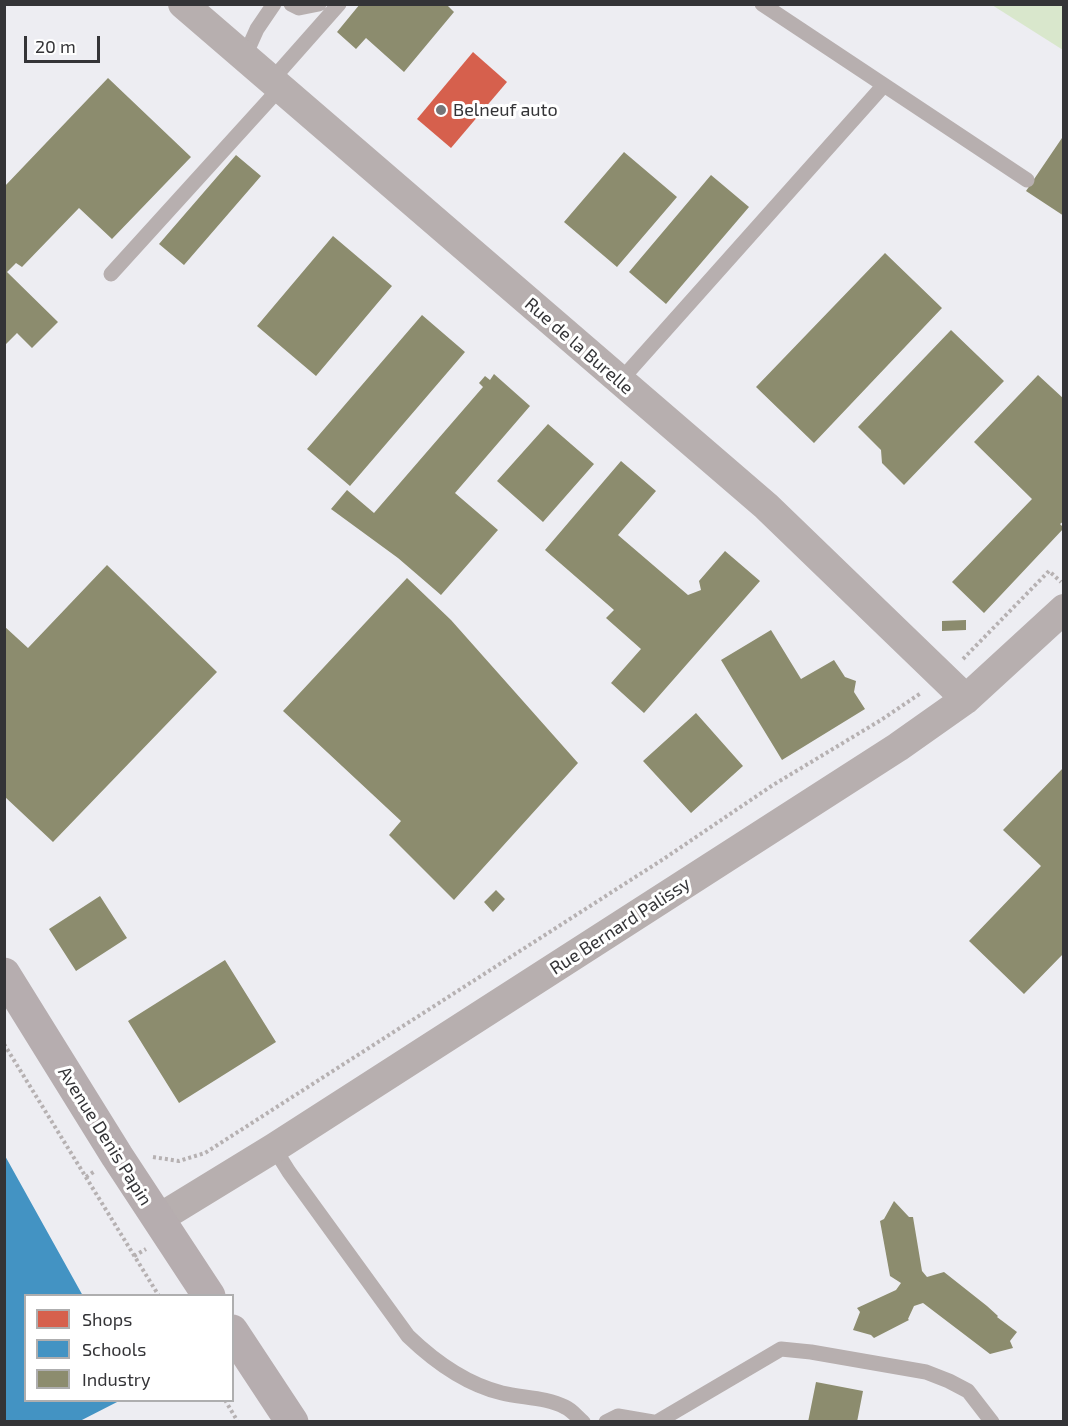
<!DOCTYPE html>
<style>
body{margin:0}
#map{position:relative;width:1068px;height:1426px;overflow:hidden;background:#ededf2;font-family:"Exo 2",sans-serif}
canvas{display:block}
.frame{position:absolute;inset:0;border:6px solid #343437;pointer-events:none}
.legend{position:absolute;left:24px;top:1294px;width:210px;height:108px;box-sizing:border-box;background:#fff;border:2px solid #aeaeaf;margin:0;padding:8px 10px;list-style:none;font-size:18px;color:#343437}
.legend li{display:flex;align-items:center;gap:12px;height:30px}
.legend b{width:30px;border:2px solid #aeaeaf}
.scale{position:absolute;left:24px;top:36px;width:76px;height:27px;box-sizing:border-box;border:3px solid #343437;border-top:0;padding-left:8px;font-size:18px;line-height:21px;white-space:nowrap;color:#343437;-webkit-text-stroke:4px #fff;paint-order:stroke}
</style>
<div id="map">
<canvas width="1068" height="1426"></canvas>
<div class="frame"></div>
<ul class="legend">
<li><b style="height:16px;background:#d6604d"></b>Shops</li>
<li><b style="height:16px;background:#4393c3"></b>Schools</li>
<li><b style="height:16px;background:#8c8c6e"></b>Industry</li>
</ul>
<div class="scale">20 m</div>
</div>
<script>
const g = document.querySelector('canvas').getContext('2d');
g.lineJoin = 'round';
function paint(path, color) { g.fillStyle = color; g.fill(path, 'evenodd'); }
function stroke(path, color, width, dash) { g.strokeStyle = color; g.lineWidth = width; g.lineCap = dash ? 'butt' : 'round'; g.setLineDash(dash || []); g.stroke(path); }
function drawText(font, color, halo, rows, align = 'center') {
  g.font = font + ' "Exo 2",sans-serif'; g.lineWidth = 6; g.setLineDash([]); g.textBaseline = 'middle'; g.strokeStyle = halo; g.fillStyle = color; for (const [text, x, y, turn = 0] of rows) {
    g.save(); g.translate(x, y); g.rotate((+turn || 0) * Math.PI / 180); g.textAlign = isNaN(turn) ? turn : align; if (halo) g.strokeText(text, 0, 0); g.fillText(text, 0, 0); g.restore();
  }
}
paint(new Path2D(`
 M992,5H1063V50Z`), '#d9e7cc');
paint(new Path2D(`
 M473,52L507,82L451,148L417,119Z`), '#d6604d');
paint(new Path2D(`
 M4,1154L83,1296H26V1400H121L78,1422H4Z`), '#4393c3');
paint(new Path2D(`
 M360,4H446L454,12L404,72L366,38L356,49L337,32Z
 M108,78L191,157L112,239L79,208L22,267L16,263L7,272L58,322L32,348L17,333L4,346V187Z
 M1064,135V216L1026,191Z
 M624,152L677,197L617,267L564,222Z
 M236,155L261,176L184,265L159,244Z
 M711,175L749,207L666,304L629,272Z
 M333,236L392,286L316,376L257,326Z
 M885,253L942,308L814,443L756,387Z
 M422,315L465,352L350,486L307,449Z
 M951,330L1004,381L904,485L882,463L881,450L858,427Z
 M494,374L530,406L455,493L498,530L441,595L398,558L331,509L347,490L374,513L483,387L479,383L485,376L490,380Z
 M1038,375L1064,399V521L1060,524L1064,528L984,613L952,582L1032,499L974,442Z
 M548,424L594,464L543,522L497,481Z
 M621,461L656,491L618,535L688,595L701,590L699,581L725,551L760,581L644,713L611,683L641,649L606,618L614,610L545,550Z
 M107,565L217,672L53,842L4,796V626L28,648Z
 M407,578L451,620L578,763L454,900L389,835L401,821L283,711Z
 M966,620V630L942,631V621Z
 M771,630L801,679L834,660L845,677L856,681L854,692L865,709L782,760L721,660Z
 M696,713L743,766L691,813L643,761Z
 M1064,767V953L1024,994L969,941L1041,866L1003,830Z
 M496,890L505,899L493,912L484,902Z
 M100,896L127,938L76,971L49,929Z
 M225,960L276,1042L179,1103L128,1021Z
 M894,1201L909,1217H913L922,1271L927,1277L944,1272L987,1306L998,1316L997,1317L1017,1332L1010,1341L1013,1348L990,1354L923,1303L914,1306L908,1319L909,1320L874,1338L871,1335L853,1330L860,1312L857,1308L896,1290L901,1283L890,1276L880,1221L884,1219Z
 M816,1382L863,1391L857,1422H808Z`), '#8c8c6e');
stroke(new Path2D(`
 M963,659L1049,571L1061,582
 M4,1044L159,1296
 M153,1157L179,1161L205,1153L665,858L773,785L881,720L921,693
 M86,1177L95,1171
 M134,1256L146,1249
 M225,1400L238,1422`), '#b6b1b2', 4, [3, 3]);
stroke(new Path2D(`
 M291,4L299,8L319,4
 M762,4L1027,180
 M244,58L257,29L274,4
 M270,82L339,4
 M111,274L279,89
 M620,381L884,85
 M274,1148L289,1172L408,1336C435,1362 465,1384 502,1393C522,1398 546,1397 565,1407C572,1410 577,1417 583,1422
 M606,1422L618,1416L653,1422
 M657,1422L781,1349L811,1352L926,1372L949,1381L968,1391L992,1422`), '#b7afaf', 15);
stroke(new Path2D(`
 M183,4L766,506L966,699
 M158,1219L274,1148L898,747L966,699L1064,609`), '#b7afaf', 30);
stroke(new Path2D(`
 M4,974L117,1156L209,1296
 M232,1331L292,1422`), '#b6adaf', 33);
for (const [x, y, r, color] of [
 [441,110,6,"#757578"]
]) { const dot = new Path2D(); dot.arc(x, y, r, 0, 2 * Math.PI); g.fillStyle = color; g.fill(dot); stroke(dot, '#fff', 2); }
drawText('18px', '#343437', '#fff', [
 ["Belneuf auto",453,110]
], 'left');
drawText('18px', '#343437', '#fff', [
 ["Rue de la Burelle",579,346,41],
 ["Rue Bernard Palissy",620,926,-33],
 ["Avenue Denis Papin",105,1136,58]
]);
</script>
